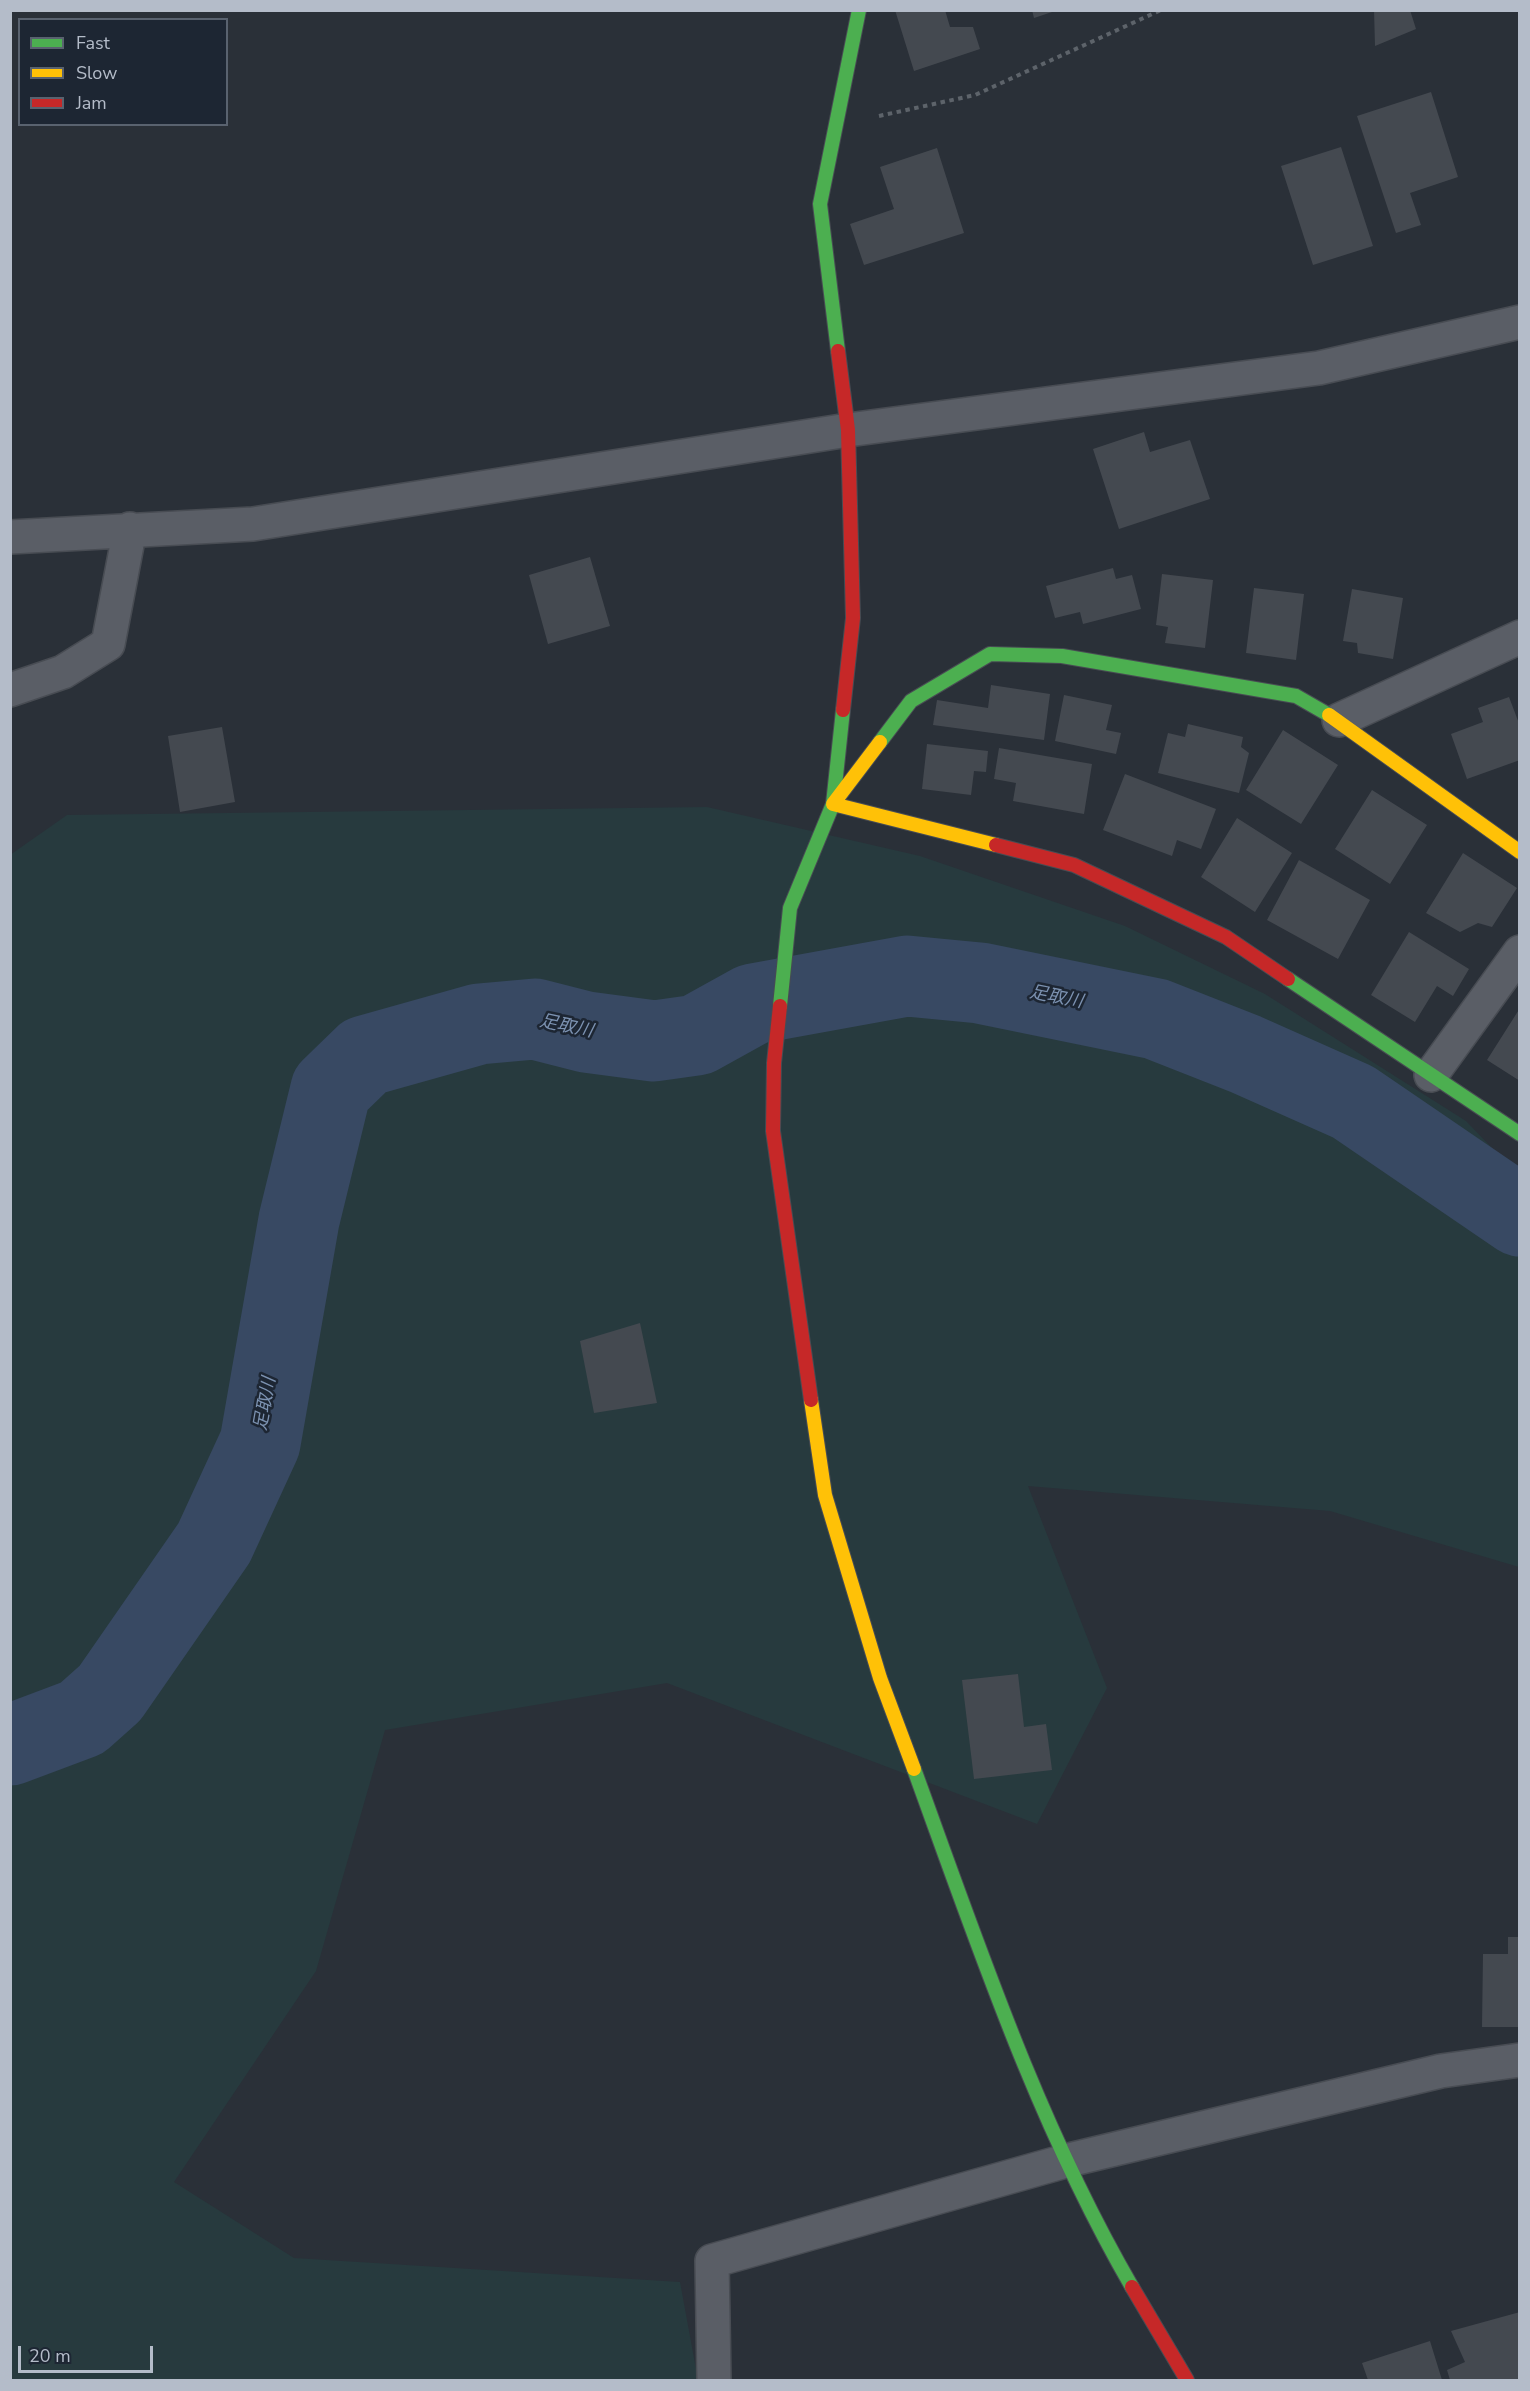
<!DOCTYPE html>
<meta charset="utf-8">
<style>
body{margin:0}
#map{position:relative;width:1530px;height:2391px;overflow:hidden;background:#2a3038;font-family:"Nunito Sans",sans-serif}
canvas{display:block}
.frame{position:absolute;inset:0;border:12px solid #b4bcc9;pointer-events:none}
.legend{position:absolute;left:18px;top:18px;width:210px;height:108px;box-sizing:border-box;background:#1d2633;border:2px solid #59626f;margin:0;padding:8px 10px;list-style:none;font-size:18px;color:#b4bcc9}
.legend li{display:flex;align-items:center;gap:12px;height:30px}
.legend b{width:30px;border:2px solid #59626f}
.scale{position:absolute;left:18px;top:2346px;width:135px;height:27px;box-sizing:border-box;border:3px solid #b4bcc9;border-top:0;padding-left:8px;font-size:18px;line-height:21px;white-space:nowrap;color:#b4bcc9;-webkit-text-stroke:4px #1d2633;paint-order:stroke}
</style>
<div id="map">
<canvas width="1530" height="2391"></canvas>
<div class="frame"></div>
<ul class="legend">
<li><b style="height:8px;background:#4caf50"></b>Fast</li>
<li><b style="height:8px;background:#ffc107"></b>Slow</li>
<li><b style="height:8px;background:#c62828"></b>Jam</li>
</ul>
<div class="scale">20 m</div>
</div>
<script>
const g = document.querySelector('canvas').getContext('2d');
g.lineJoin = 'round';
function paint(path, color) { g.fillStyle = color; g.fill(path, 'evenodd'); }
function stroke(path, color, width, dash) { g.strokeStyle = color; g.lineWidth = width; g.lineCap = dash ? 'butt' : 'round'; g.setLineDash(dash || []); g.stroke(path); }
function drawText(font, color, halo, rows, align = 'center') {
  g.font = font + ' "Nunito Sans","Noto Sans JP",sans-serif'; g.lineWidth = 5; g.setLineDash([]); g.textBaseline = 'middle'; g.strokeStyle = halo; g.fillStyle = color; for (const [text, x, y, turn = 0] of rows) {
    g.save(); g.translate(x, y); g.rotate((+turn || 0) * Math.PI / 180); g.textAlign = isNaN(turn) ? turn : align; if (halo) g.strokeText(text, 0, 0); g.fillText(text, 0, 0); g.restore();
  }
}
paint(new Path2D(`
 M707,807L920,856L1125,926L1265,994L1466,1121L1519,1176V1567L1330,1511L1028,1486L1107,1688L1037,1824L667,1683L385,1730L316,1971L174,2182L294,2258L680,2282L698,2380H11L10,855L67,815Z`), '#273a3e');
stroke(new Path2D(`
 M10,1745L82,1718L110,1693L214,1543L260,1443L299,1220L331,1089L365,1056L479,1024L535,1019L586,1032L654,1041L697,1035L753,1004L907,976L980,983L1156,1019L1245,1054L1353,1102L1520,1216`), '#384963', 81);
paint(new Path2D(`
 M895,10H945L950,27H973L980,49L914,71Z
 M1032,10H1055V11L1034,18Z
 M1374,10H1410L1416,29L1375,46Z
 M1431,92L1458,177L1410,193L1421,225L1396,233L1357,116Z
 M1341,147L1373,246L1313,265L1281,166Z
 M937,148L964,233L864,265L850,224L894,209L880,167Z
 M1144,432L1150,452L1190,440L1210,499L1119,529L1093,449Z
 M590,557L610,626L548,644L529,575Z
 M1113,568L1116,579L1132,575L1141,609L1083,624L1080,612L1055,618L1046,586Z
 M1162,574L1213,580L1205,648L1165,643L1168,627L1156,625Z
 M1254,588L1304,594L1296,660L1246,653Z
 M1352,589L1403,598L1393,659L1358,653L1357,643L1343,641Z
 M991,685L1050,694L1044,740L933,725L937,700L988,708Z
 M1064,695L1112,705L1106,730L1121,733L1116,754L1055,741Z
 M1509,697L1520,726V760L1467,779L1451,734L1483,722L1478,708Z
 M1188,724L1243,737L1241,747L1249,753L1239,793L1158,773L1168,733L1185,737Z
 M222,727L235,802L180,812L168,736Z
 M1283,730L1338,765L1301,824L1246,790Z
 M927,744L988,751L986,772L974,771L971,795L922,789Z
 M999,748L1092,764L1084,814L1013,801L1016,783L994,779Z
 M1125,774L1216,809L1201,849L1177,840L1172,856L1103,830Z
 M1372,790L1427,825L1390,884L1335,849Z
 M1237,818L1292,853L1255,912L1201,877Z
 M1463,853L1517,888L1492,927L1478,923L1460,932L1426,913Z
 M1299,860L1370,900L1338,959L1267,920Z
 M1409,932L1469,969L1453,996L1437,986L1415,1022L1371,995Z
 M1520,1008V1081L1487,1060Z
 M640,1323L657,1403L594,1413L580,1341Z
 M1018,1674L1024,1727L1046,1724L1052,1770L974,1779L962,1680Z
 M1508,1937H1520V2027H1482L1483,1954H1508Z
 M1520,2312V2380H1450L1447,2370L1465,2362L1451,2331Z
 M1430,2341L1442,2380H1368L1362,2363Z`), '#444950');
const street = new Path2D(`
 M10,537L253,524L848,430L1319,368L1520,322
 M10,690L63,672L108,644L130,529
 M1339,720L1520,637
 M1431,1075L1520,952
 M714,2380L712,2261L1069,2160L1441,2071L1520,2060`);
const fast = new Path2D(`
 M838,351L820,204L859,10
 M880,742L911,701L990,654L1062,656L1296,696L1329,715
 M1288,979L1520,1134
 M780,1006L790,908L833,804L843,710
 M914,1769C978,1945 1038,2125 1132,2287`);
const slow = new Path2D(`
 M1329,715L1520,852
 M880,742L833,804L996,845
 M811,1400L825,1495L880,1678L914,1769`);
const jam = new Path2D(`
 M838,351L848,430L853,618L843,710
 M996,845L1074,865L1226,937L1288,979
 M780,1006L774,1063L773,1131L811,1400
 M1132,2287L1187,2380`);
stroke(street, '#484c53', 36);
stroke(fast, '#484c53', 16);
stroke(slow, '#484c53', 16);
stroke(jam, '#484c53', 16);
stroke(new Path2D(`
 M879,116L975,95L1161,10`), '#5d636a', 4, [4.5, 4.5]);
stroke(street, '#5a5e66', 33);
stroke(fast, '#4caf50', 14);
stroke(slow, '#ffc107', 14);
stroke(jam, '#c62828', 14);
drawText('italic 18px', '#7c92b1', '#1d2633', [
 ["足取川",1056,998,11],
 ["足取川",566,1027,12],
 ["足取川",266,1404,-80]
]);
</script>
